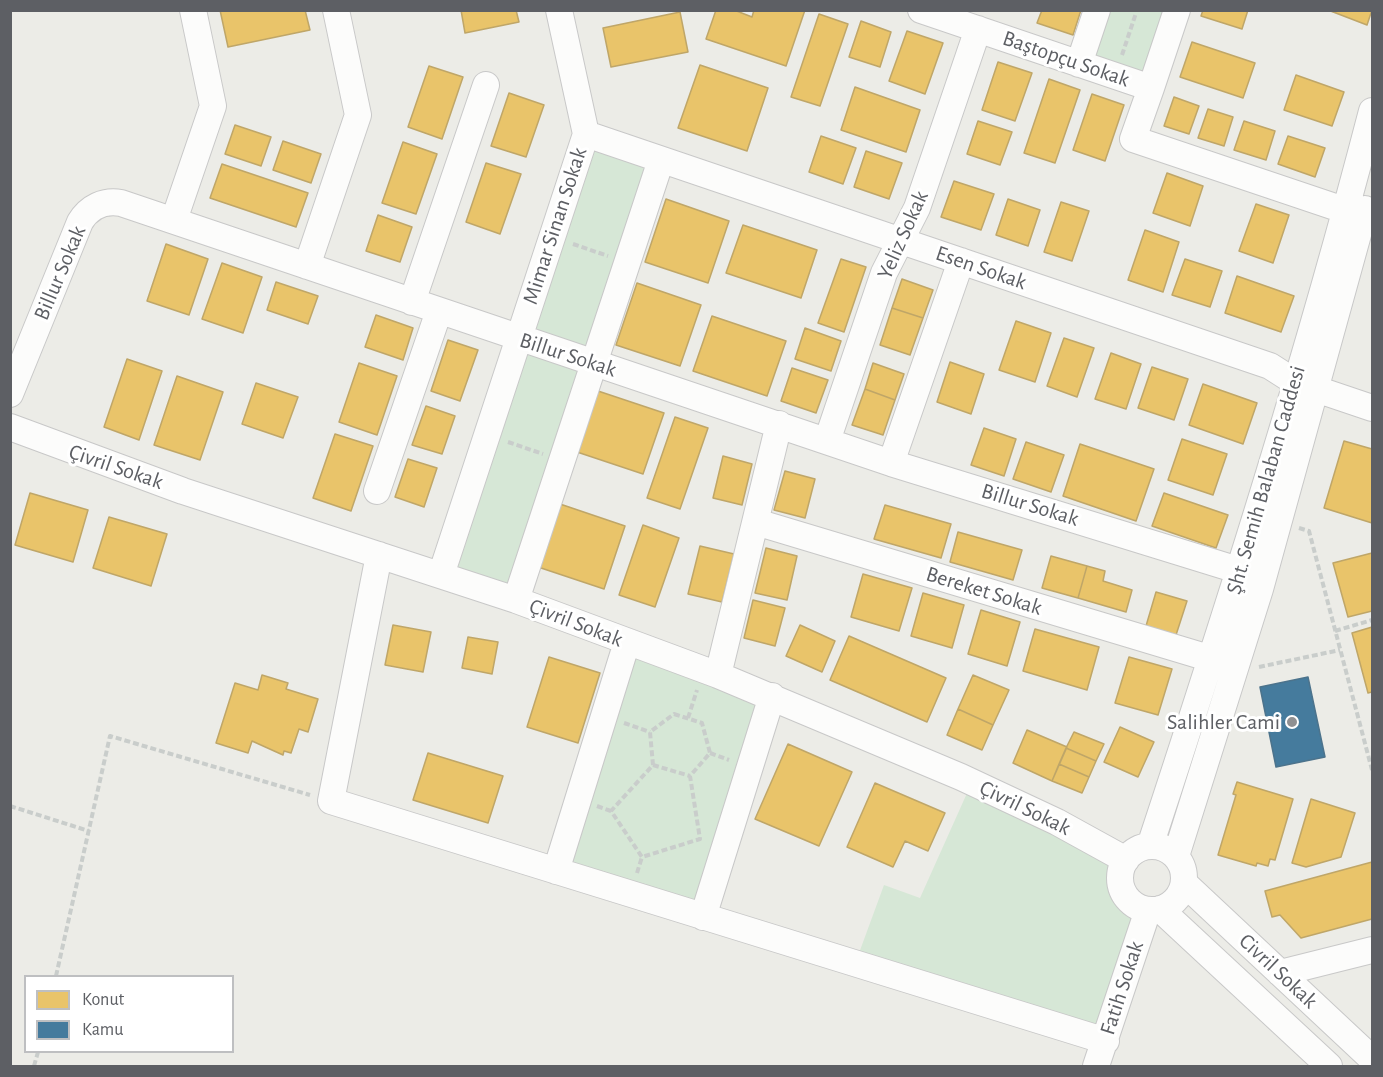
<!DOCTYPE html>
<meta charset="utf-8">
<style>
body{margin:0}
#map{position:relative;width:1383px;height:1077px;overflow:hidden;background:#ecece7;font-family:"Alegreya Sans",sans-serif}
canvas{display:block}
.frame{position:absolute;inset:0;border:12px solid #5d5f64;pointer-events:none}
.legend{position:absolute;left:24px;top:975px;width:210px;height:78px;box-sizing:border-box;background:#fff;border:2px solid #bebfc1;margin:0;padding:8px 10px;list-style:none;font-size:18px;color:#5d5f64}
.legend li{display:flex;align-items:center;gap:12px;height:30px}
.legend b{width:30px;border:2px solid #bebfc1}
</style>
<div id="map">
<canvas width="1383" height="1077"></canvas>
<div class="frame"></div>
<ul class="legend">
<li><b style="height:16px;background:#e9c46a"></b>Konut</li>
<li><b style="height:16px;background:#457b9d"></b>Kamu</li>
</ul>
</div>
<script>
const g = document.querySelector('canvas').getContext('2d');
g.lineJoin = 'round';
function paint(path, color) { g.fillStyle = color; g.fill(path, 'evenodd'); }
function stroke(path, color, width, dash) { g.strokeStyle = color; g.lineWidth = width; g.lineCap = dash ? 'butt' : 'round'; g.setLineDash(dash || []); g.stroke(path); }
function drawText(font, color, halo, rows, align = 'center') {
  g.font = font + ' "Alegreya Sans",sans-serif'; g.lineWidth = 6; g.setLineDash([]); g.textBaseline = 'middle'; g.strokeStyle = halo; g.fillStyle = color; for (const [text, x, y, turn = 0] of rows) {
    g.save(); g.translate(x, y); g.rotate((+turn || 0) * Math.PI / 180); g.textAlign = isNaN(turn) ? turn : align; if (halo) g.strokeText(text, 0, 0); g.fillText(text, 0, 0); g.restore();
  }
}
paint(new Path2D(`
 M1097,11H1177L1151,88L1079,64Z
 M586,134L661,160L516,600L441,575Z
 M627,642L772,696L703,917L556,871Z
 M972,782L1122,866C1118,884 1123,897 1139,907L1106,1041L855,964L884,885L920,898Z`), '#d6e7d6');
const homes = new Path2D(`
 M220,10H305L310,30L228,47Z
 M461,10H516L519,22L465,33Z
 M716,10H734L752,17L754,10H805L786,66L706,39Z
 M1042,10H1081L1073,35L1037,23Z
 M1203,10H1248L1242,29L1201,16Z
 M1328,10H1372L1367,25Z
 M680,12L688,52L611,67L603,28Z
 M819,14L848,24L820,106L791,97Z
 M861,21L891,32L880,67L849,57Z
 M907,31L943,43L925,94L889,81Z
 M1192,42L1255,63L1243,98L1180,77Z
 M998,62L1032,73L1015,121L982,110Z
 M700,65L768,88L747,151L678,128Z
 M429,66L463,77L442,139L408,127Z
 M1296,75L1344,92L1332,126L1284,110Z
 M1049,79L1080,90L1055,163L1024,153Z
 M855,87L920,110L906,152L841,130Z
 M509,93L544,105L526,157L491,146Z
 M1092,94L1124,105L1105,161L1073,150Z
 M1174,97L1199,106L1189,134L1164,126Z
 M1208,109L1233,117L1224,146L1198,138Z
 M978,121L1012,132L1000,165L967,154Z
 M1244,121L1275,131L1266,160L1234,150Z
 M235,125L271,137L261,166L225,154Z
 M821,136L856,148L843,184L809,172Z
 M1288,136L1325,148L1315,177L1278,164Z
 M283,141L321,154L311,183L273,170Z
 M403,142L437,154L416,214L382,203Z
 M866,151L902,163L889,199L854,187Z
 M486,163L521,174L500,234L466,222Z
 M222,164L308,193L296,227L210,198Z
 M1167,173L1203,186L1190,226L1153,213Z
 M954,181L994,194L981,230L941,217Z
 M666,199L729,221L708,283L645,262Z
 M1008,199L1040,210L1028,246L996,235Z
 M1061,202L1089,211L1072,261L1044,252Z
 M1256,204L1289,215L1273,263L1239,251Z
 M378,215L412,227L400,262L366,251Z
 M743,225L817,250L801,298L726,273Z
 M1145,230L1179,242L1163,292L1128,280Z
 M166,244L208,259L189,315L147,301Z
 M841,259L866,267L844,332L818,323Z
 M1185,259L1222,271L1210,307L1172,295Z
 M222,263L262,277L243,333L202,319Z
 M1237,276L1294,296L1281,332L1225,313Z
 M902,279L933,290L923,318L892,308Z
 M276,282L318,296L308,324L267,310Z
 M637,283L701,305L680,366L616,345Z
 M892,308L923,318L910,355L880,345Z
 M376,315L413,328L403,360L365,347Z
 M712,316L786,341L767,396L693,371Z
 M1016,321L1051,333L1035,382L999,370Z
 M805,328L841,341L831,371L795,359Z
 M1064,338L1094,348L1077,397L1047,386Z
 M448,340L478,350L460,401L431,391Z
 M1111,353L1141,364L1126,409L1095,399Z
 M127,359L162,371L139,440L104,427Z
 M950,362L984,374L971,414L937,402Z
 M359,363L397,376L377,435L339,422Z
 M873,363L904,374L895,400L865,389Z
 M1152,367L1188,379L1174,420L1138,408Z
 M792,368L828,380L816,413L781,401Z
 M177,376L223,392L200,460L154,445Z
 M256,383L298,397L283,438L242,424Z
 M1203,384L1257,403L1243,444L1189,425Z
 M865,389L895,400L883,435L852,425Z
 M598,391L664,413L643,474L577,452Z
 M426,406L455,416L442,454L412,445Z
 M675,417L708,428L680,509L647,498Z
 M984,428L1016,439L1004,476L971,465Z
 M335,434L373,446L351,511L313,498Z
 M1182,439L1227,454L1213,495L1168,480Z
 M1344,441L1372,449V523L1324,508Z
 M1026,442L1064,455L1051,492L1013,479Z
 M1080,444L1154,469L1136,521L1063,496Z
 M723,456L752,464L742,505L713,498Z
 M408,459L437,468L424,507L395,497Z
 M785,471L815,479L805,518L774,510Z
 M30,493L88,510L73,562L15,545Z
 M1164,493L1228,515L1216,548L1152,526Z
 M560,504L625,526L604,589L538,567Z
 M885,505L951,524L941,558L874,539Z
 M109,517L167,534L151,586L93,568Z
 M643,525L679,538L655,607L619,595Z
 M958,532L1022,550L1013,580L950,562Z
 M700,546L734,554L722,602L688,594Z
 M766,548L797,556L787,600L755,593Z
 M1372,553V611L1348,617L1333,563Z
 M1051,556L1087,566L1078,598L1042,588Z
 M1087,566L1105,571L1103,581L1132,590L1126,612L1078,598Z
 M863,574L912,588L899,631L851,617Z
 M1156,592L1187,601L1176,635L1146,626Z
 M923,593L964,605L952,648L911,636Z
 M753,600L785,608L775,646L744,638Z
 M981,610L1020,622L1007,666L968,654Z
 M393,625L431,632L423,672L385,665Z
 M800,625L835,641L822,672L786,656Z
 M1372,627V692L1368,693L1352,633Z
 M1035,629L1099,647L1087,690L1023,671Z
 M849,636L946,678L927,722L830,680Z
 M468,637L498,642L492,674L462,668Z
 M549,657L600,673L578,743L527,727Z
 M1129,657L1172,669L1158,715L1115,703Z
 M262,675L288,683L286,689L318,699L308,732L299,729L291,753L284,751L283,755L252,741L248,753L216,743L235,683L258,690Z
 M973,675L1009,690L993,725L958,709Z
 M958,709L993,725L982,750L947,735Z
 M1120,727L1154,742L1138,777L1104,762Z
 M1027,730L1067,747L1052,781L1013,763Z
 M1074,732L1104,744L1096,761L1066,748Z
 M788,744L852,772L819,846L755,819Z
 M1066,748L1096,761L1089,777L1059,764Z
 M428,753L503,776L488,823L413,800Z
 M1059,764L1089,777L1082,793L1052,781Z
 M1237,782L1293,799L1275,860L1270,859L1268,866L1257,863L1256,866L1218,855L1236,795L1233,794Z
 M875,783L945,813L928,851L905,841L893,867L847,847Z
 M1311,799L1355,813L1341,857L1306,867L1292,863Z
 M1372,862V919L1301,938L1280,915L1272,917L1265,891Z`);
paint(homes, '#e9c46a');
stroke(homes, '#bfa668', 1.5);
const public = new Path2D(`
 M1308,677L1325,757L1276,767L1260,687Z`);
paint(public, '#457b9d');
stroke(public, '#4c738c', 1.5);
const minor = new Path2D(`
 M921,10L1151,88L1133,139L1347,211
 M1079,64L1097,10
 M1151,88L1177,10
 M586,134L1270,366L1295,382L1372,408
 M174,220L213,106L193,10
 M307,266L358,115L336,10
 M412,302L486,85
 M10,394L80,222C89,207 104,200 121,203L891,463L1241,571
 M10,427L183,491L516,600L718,675L961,777L1057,822L1126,860
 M827,441L884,273L917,208L978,29
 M891,463L961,261
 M377,491L439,311
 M756,522L1212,659
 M379,555L331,801L1106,1041
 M441,575L586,134L559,10
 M516,600L661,160
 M718,675L779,424
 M1150,846C1230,603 1308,358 1372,111
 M1120 878a32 32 0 1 1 64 0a32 32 0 1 1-64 0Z
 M1176,856L1260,589L1365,209
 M556,871L627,642
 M1184,883L1372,1059
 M1160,909L1329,1066
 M703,917L772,696
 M1280,973L1372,950
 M1096,1066L1148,910`);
stroke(minor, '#c8c8c8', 28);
stroke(new Path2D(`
 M1122,55L1136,13
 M573,244L608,256
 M508,442L543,454
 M1299,528L1309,531L1372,770
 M1335,631L1372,620
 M1259,667L1340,650
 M674,714L702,723L710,753L690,776L700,839L642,857L611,811L653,765L650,732Z
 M688,718L697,690
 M624,723L650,732
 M710,753L729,760
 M653,765L690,776
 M10,806L89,831
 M597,806L611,811
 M637,873L642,857
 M56,976L110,736L310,795
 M34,1066L38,1052`), '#c9cdcb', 4, [6, 3]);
stroke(minor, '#fcfcfb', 26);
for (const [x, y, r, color] of [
 [1292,722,6,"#8f9092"]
]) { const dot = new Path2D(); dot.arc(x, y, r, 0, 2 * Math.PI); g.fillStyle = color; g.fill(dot); stroke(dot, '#fff', 2); }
drawText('22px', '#5d5f64', '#fff', [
 ["Baştopçu Sokak",1066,59,19],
 ["Mimar Sinan Sokak",555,226,-72],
 ["Yeliz Sokak",903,235,-66],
 ["Esen Sokak",981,268,19],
 ["Billur Sokak",60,273,-67],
 ["Billur Sokak",568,355,18],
 ["Çivril Sokak",116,467,19],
 ["Şht. Semih Balaban Caddesi",1266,480,-74],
 ["Billur Sokak",1030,505,17],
 ["Bereket Sokak",984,591,17],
 ["Çivril Sokak",576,623,21],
 ["Çivril Sokak",1025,808,26],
 ["Civril Sokak",1278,971,43],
 ["Fatih Sokak",1122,988,-72]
]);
drawText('22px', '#5d5f64', '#fff', [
 ["Salihler Cami",1280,722]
], 'right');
</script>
